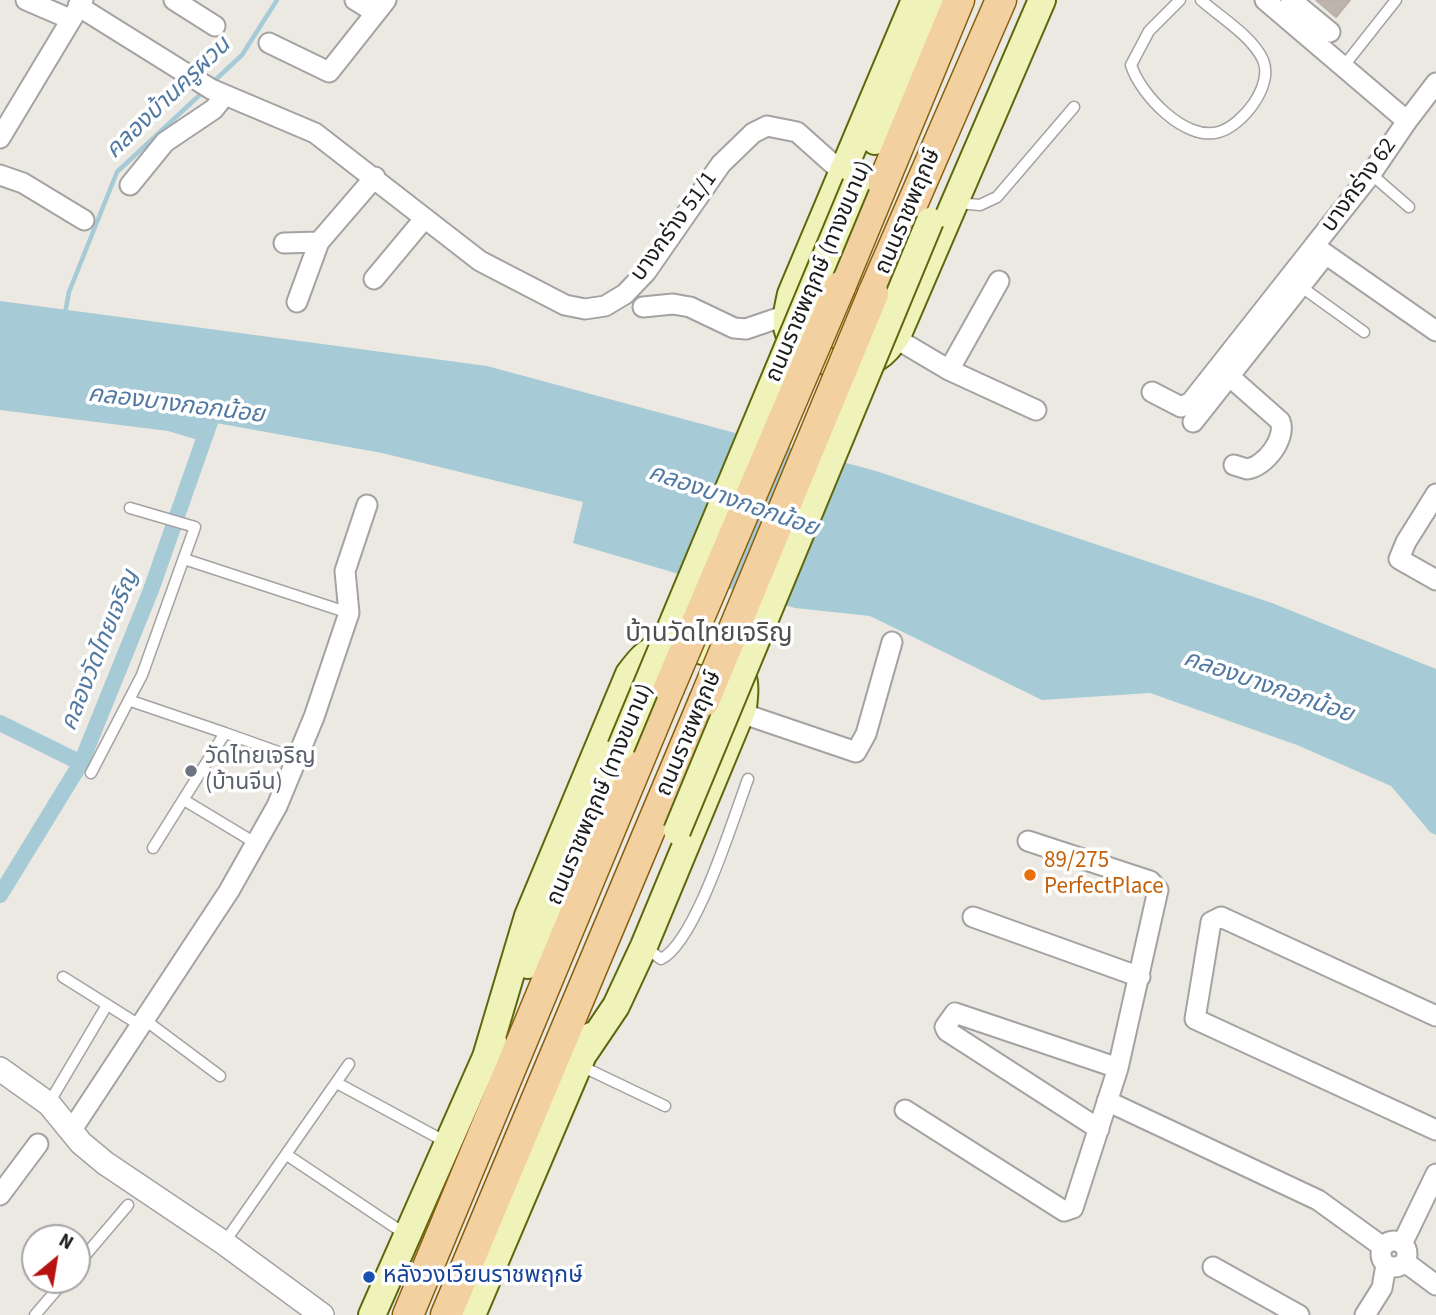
<!DOCTYPE html>
<meta charset="utf-8">
<style>
body{margin:0}
#map{position:relative;width:1436px;height:1315px;overflow:hidden;background:#ece9e2;font-family:"Source Sans 3",sans-serif}
canvas{display:block}
.north{position:absolute;left:21px;top:1224px;width:70px;height:70px;box-sizing:border-box;background:#fff;border:2px solid #a4a4a4;border-radius:50%;rotate:30deg;font-size:19px;font-weight:700;line-height:28px;text-align:center;color:#1c1c1c}
.north::after{content:'';display:block;margin:auto;width:24px;height:32px;background:#b71210;clip-path:polygon(50% 0,100% 100%,50% 72%,0 100%)}
</style>
<div id="map">
<canvas width="1436" height="1315"></canvas>
<div class="north">N</div>
</div>
<script>
const g = document.querySelector('canvas').getContext('2d');
g.lineJoin = 'round';
function paint(path, color) { g.fillStyle = color; g.fill(path, 'evenodd'); }
function stroke(path, color, width, dash) { g.strokeStyle = color; g.lineWidth = width; g.lineCap = dash ? 'butt' : 'round'; g.setLineDash(dash || []); g.stroke(path); }
function drawText(font, color, halo, rows, align = 'center') {
  g.font = font + ' "Source Sans 3","Noto Sans Thai",sans-serif'; g.lineWidth = 7; g.setLineDash([]); g.textBaseline = 'middle'; g.strokeStyle = halo; g.fillStyle = color; for (const [text, x, y, turn = 0] of rows) {
    g.save(); g.translate(x, y); g.rotate((+turn || 0) * Math.PI / 180); g.textAlign = isNaN(turn) ? turn : align; if (halo) g.strokeText(text, 0, 0); g.fillText(text, 0, 0); g.restore();
  }
}
paint(new Path2D(`
 M0,301L487,366L876,471L1272,603L1436,669V835L1430,832L1391,786L1297,745L1150,693L1042,700L870,616L795,608L573,543L583,502L382,453L216,423L208,443L168,431L0,410Z`), '#a6cbd7');
stroke(new Path2D(`
 M211,84L242,55L277,0
 M65,313L69,292L117,172L205,90`), '#a6cbd7', 4.5);
stroke(new Path2D(`
 M0,723L81,763
 M0,895L81,763L151,590L210,422`), '#a6cbd7', 16);
const building = new Path2D(`
 M1316,0H1350L1336,17Z`);
paint(building, '#bcb5af');
stroke(building, '#bcb0a6', 2);
const service = new Path2D(`
 M1180,0L1149,31L1131,65C1140,94 1185,142 1219,132C1243,125 1274,85 1263,60C1252,36 1220,17 1201,0
 M1343,67L1396,0
 M1371,174L1409,207
 M957,203L980,205L997,197L1074,107
 M1300,286L1364,332
 M184,559L349,613
 M131,701L225,733
 M91,773L142,675L195,527L130,508
 M184,800L257,844
 M153,848L225,733L298,759
 M645,947L661,959C696,942 733,819 748,779
 M63,977L141,1026
 M145,1020L220,1076
 M579,1065L665,1106
 M337,1083L446,1142
 M49,1103L107,1005
 M287,1155L405,1234
 M224,1243L349,1064
 M77,1265L128,1205
 M35,1315L65,1280`);
const minor = new Path2D(`
 M26,0L70,19
 M174,0L215,26
 M355,0L376,13
 M1265,0L1407,121L1371,174L1314,246L1436,331
 M1291,0L1330,32
 M78,6L211,89L315,133L480,261L565,305L585,309L605,306L625,294L646,272L721,164L753,133L767,126L797,132L843,173
 M269,43L329,72L386,0
 M1407,121L1436,83
 M0,138L83,0
 M0,175L23,183L84,220
 M130,185L165,142L214,109L225,95
 M284,243L319,242
 M374,279L424,219
 M297,302L319,242L375,177
 M643,307L673,304L690,307L734,328L746,329L787,315
 M895,338L949,370L1036,410
 M949,370L999,281
 M1229,376L1280,421C1287,438 1265,467 1247,469L1234,465
 M1152,392L1181,407L1191,402L1314,246
 M1193,422L1325,255
 M1436,494L1406,542L1399,559L1436,580
 M741,713L856,752L866,734L892,642
 M973,917L1140,977
 M1436,1016L1221,917L1211,922L1195,1019L1436,1130
 M1107,1101L1318,1200L1383,1247
 M905,1110L1064,1211L1073,1208L1118,1068L1158,890L1150,881L1028,841
 M1099,1129L947,1031L945,1027L955,1013L1118,1068
 M71,1131L229,891L277,806L314,717L349,613L345,571L367,505
 M0,1195L38,1144
 M1381 1254a13 13 0 1 1 26 0a13 13 0 1 1-26 0Z
 M1402,1244L1436,1174
 M1405,1262L1436,1285
 M1213,1267L1299,1315
 M1365,1315L1382,1288L1386,1265`);
const tertiary = new Path2D(`
 M0,1069L49,1104L81,1143L105,1163L224,1243L322,1315`);
const secondary = new Path2D(`
 M915,0L791,294C789,304 785,317 787,327C793,360 850,373 876,358C886,352 891,344 898,334L1042,0
 M875,141L935,0
 M528,965L621,747
 M486,1057L528,916L629,674C638,662 647,650 662,646C680,641 734,657 742,675C746,685 744,697 743,708L644,946L616,1006L585,1052
 M372,1315L493,1041
 M472,1315L591,1036`);
const primary = new Path2D(`
 M840,287L959,0
 M873,294L1001,0
 M408,1315L669,688
 M446,1315L704,701`);
stroke(service, '#a3a3a3', 13);
stroke(minor, '#a3a3a3', 23);
stroke(tertiary, '#a3a3a3', 26);
stroke(secondary, '#5d680d', 30);
stroke(primary, '#875f0c', 33);
stroke(service, '#fff', 10);
stroke(minor, '#fff', 19);
stroke(tertiary, '#fff', 23);
stroke(secondary, '#f0f3b9', 26);
stroke(primary, '#f3d0a0', 30);
const secondaryBridge = new Path2D(`
 M621,747L856,184
 M677,831L930,221`);
const primaryBridge = new Path2D(`
 M669,688L840,287
 M704,701L873,294`);
stroke(secondaryBridge, '#5d680d', 30, []);
stroke(primaryBridge, '#875f0c', 33, []);
stroke(secondaryBridge, '#f0f3b9', 26);
stroke(primaryBridge, '#f3d0a0', 30);
for (const [x, y, r, color] of [
 [191,771,7,"#6b7280"],
 [1030,875,7,"#e8710a"],
 [369,1277,7,"#1a4fb4"]
]) { const dot = new Path2D(); dot.arc(x, y, r, 0, 2 * Math.PI); g.fillStyle = color; g.fill(dot); stroke(dot, '#fff', 2.5); }
drawText('23px', '#1c1c1c', '#fff', [
 ["บางกร่าง 62",1360,186,-54],
 ["ถนนราชพฤกษ์",909,212,-67],
 ["บางกร่าง 51/1",675,227,-54],
 ["ถนนราชพฤกษ์ (ทางขนาน)",820,272,-67],
 ["ถนนราชพฤกษ์",690,734,-67],
 ["ถนนราชพฤกษ์ (ทางขนาน)",601,795,-67]
]);
drawText('23px', '#5b616d', '#fff', [
 ["วัดไทยเจริญ",205,758],
 ["(บ้านจีน)",205,784]
], 'left');
drawText('23px', '#c56008', '#fff', [
 ["89/275",1044,862],
 ["PerfectPlace",1044,888]
], 'left');
drawText('23px', '#164399', '#fff', [
 ["หลังวงเวียนราชพฤกษ์",383,1277]
], 'left');
drawText('italic 24px', '#5179a2', '#fff', [
 ["คลองบ้านครูผวน",169,99,-44],
 ["คลองบางกอกน้อย",176,406,7],
 ["คลองบางกอกน้อย",733,502,19],
 ["คลองวัดไทยเจริญ",101,651,-68],
 ["คลองบางกอกน้อย",1268,688,19]
]);
drawText('26px', '#4f4f4f', '#fff', [
 ["บ้านวัดไทยเจริญ",709,635]
]);
</script>
